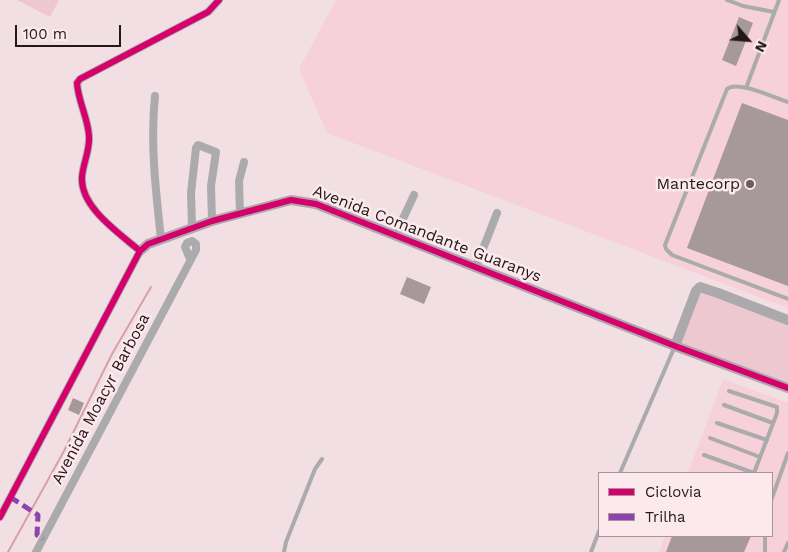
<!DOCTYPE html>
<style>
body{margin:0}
#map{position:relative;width:788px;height:552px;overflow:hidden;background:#f2dfe3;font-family:"Work Sans",sans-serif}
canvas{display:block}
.legend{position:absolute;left:598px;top:472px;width:175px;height:65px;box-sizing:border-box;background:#fbe9ed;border:1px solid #a59599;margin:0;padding:6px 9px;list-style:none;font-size:15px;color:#25161a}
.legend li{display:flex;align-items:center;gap:10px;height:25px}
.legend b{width:25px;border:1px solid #a59599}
.north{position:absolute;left:723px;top:15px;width:50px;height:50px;-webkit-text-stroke:4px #fbe9ed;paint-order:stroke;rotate:117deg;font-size:14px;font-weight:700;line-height:20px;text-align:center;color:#25161a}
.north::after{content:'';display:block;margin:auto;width:18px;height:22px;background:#25161a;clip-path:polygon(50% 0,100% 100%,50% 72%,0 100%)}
.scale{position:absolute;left:15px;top:25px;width:106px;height:22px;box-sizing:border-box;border:2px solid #25161a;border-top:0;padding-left:6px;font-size:15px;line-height:18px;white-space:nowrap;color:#25161a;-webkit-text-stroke:4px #fbe9ed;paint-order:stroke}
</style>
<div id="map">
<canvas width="788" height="552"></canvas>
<ul class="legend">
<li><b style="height:6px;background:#d6006c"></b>Ciclovia</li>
<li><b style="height:6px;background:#8e44ad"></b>Trilha</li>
</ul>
<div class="north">N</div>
<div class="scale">100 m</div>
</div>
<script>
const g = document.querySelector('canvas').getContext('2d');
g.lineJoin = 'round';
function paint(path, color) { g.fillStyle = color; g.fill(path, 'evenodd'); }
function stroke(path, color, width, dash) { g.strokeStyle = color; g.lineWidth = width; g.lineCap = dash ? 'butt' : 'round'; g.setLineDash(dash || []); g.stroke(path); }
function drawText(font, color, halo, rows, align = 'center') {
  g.font = font + ' "Work Sans",sans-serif'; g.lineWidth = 5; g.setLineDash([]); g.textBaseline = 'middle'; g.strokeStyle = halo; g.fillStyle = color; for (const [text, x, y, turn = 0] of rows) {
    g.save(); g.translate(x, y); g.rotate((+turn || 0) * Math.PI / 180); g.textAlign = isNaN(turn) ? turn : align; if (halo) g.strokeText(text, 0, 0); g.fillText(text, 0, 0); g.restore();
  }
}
paint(new Path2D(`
 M336,0H788V308L327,133L299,69Z
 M723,379L788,403V552H659L665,536H772V473H688Z`), '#f6d1d9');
paint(new Path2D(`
 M17,0H59L50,17Z
 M706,290L788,323V387L676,346L694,299Z`), '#eec8d0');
stroke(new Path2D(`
 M8,552L64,451L112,354L151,287`), '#da9eac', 2);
paint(new Path2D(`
 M739,17L753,23L736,66L722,60Z
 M742,103L788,120V286L687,248Z
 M407,277L431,287L424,304L400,294Z
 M73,398L84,403L79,415L68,410Z
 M672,536H751L744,552H666Z`), '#a7989a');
stroke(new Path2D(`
 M727,0L743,6L774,12
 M746,88L779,0
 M788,102C774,98 738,80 727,89L665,245L666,249L672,255L788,299
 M729,391L777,407V413L754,473
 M724,405L773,423
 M717,423L767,440
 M710,438L760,457
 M704,455L754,473
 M620,473L675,346
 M772,498L788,453
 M284,552L286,542L315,469L322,459
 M591,552L599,531
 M765,552V536
 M784,552L788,543`), '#abaaad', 4);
stroke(new Path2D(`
 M155,96C150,144 156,192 161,239
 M240,213L239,181L244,162
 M192,228L191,193L196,148L198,145L216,152L211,186L212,221
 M395,236L414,195
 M476,267L497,213
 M0,517L140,251C119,233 80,207 82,177C83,163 90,151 89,136C88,118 78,101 77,83L80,79L208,12L219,0
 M36,552L196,250V244L192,241L187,243L185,247L190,259`), '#abaaad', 8);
stroke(new Path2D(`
 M140,251L148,244L212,221L291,200L316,204L675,346L788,388
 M675,346L696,291L700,287L718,293L788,320`), '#aca9ac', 10);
stroke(new Path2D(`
 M10,497L38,515L37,535L43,539`), '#8e44ad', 5, [10, 5]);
stroke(new Path2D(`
 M140,251C119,233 80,207 82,177C83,163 90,151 89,136C88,118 78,101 77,83L80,79L208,12L219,0
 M0,517L140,251L148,244L212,221L291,200L316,204L675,346L788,388`), '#d6006c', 6);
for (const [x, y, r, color] of [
 [750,184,5,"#6d5c60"]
]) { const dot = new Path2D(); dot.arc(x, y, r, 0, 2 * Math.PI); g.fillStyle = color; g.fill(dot); stroke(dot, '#fbe9ed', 2); }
drawText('16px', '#25161a', '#fbe9ed', [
 ["Mantecorp",740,184]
], 'right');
drawText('16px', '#25161a', '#fbe9ed', [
 ["Avenida Comandante Guaranys",427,234,21],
 ["Avenida Moacyr Barbosa",101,399,-62]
]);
</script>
